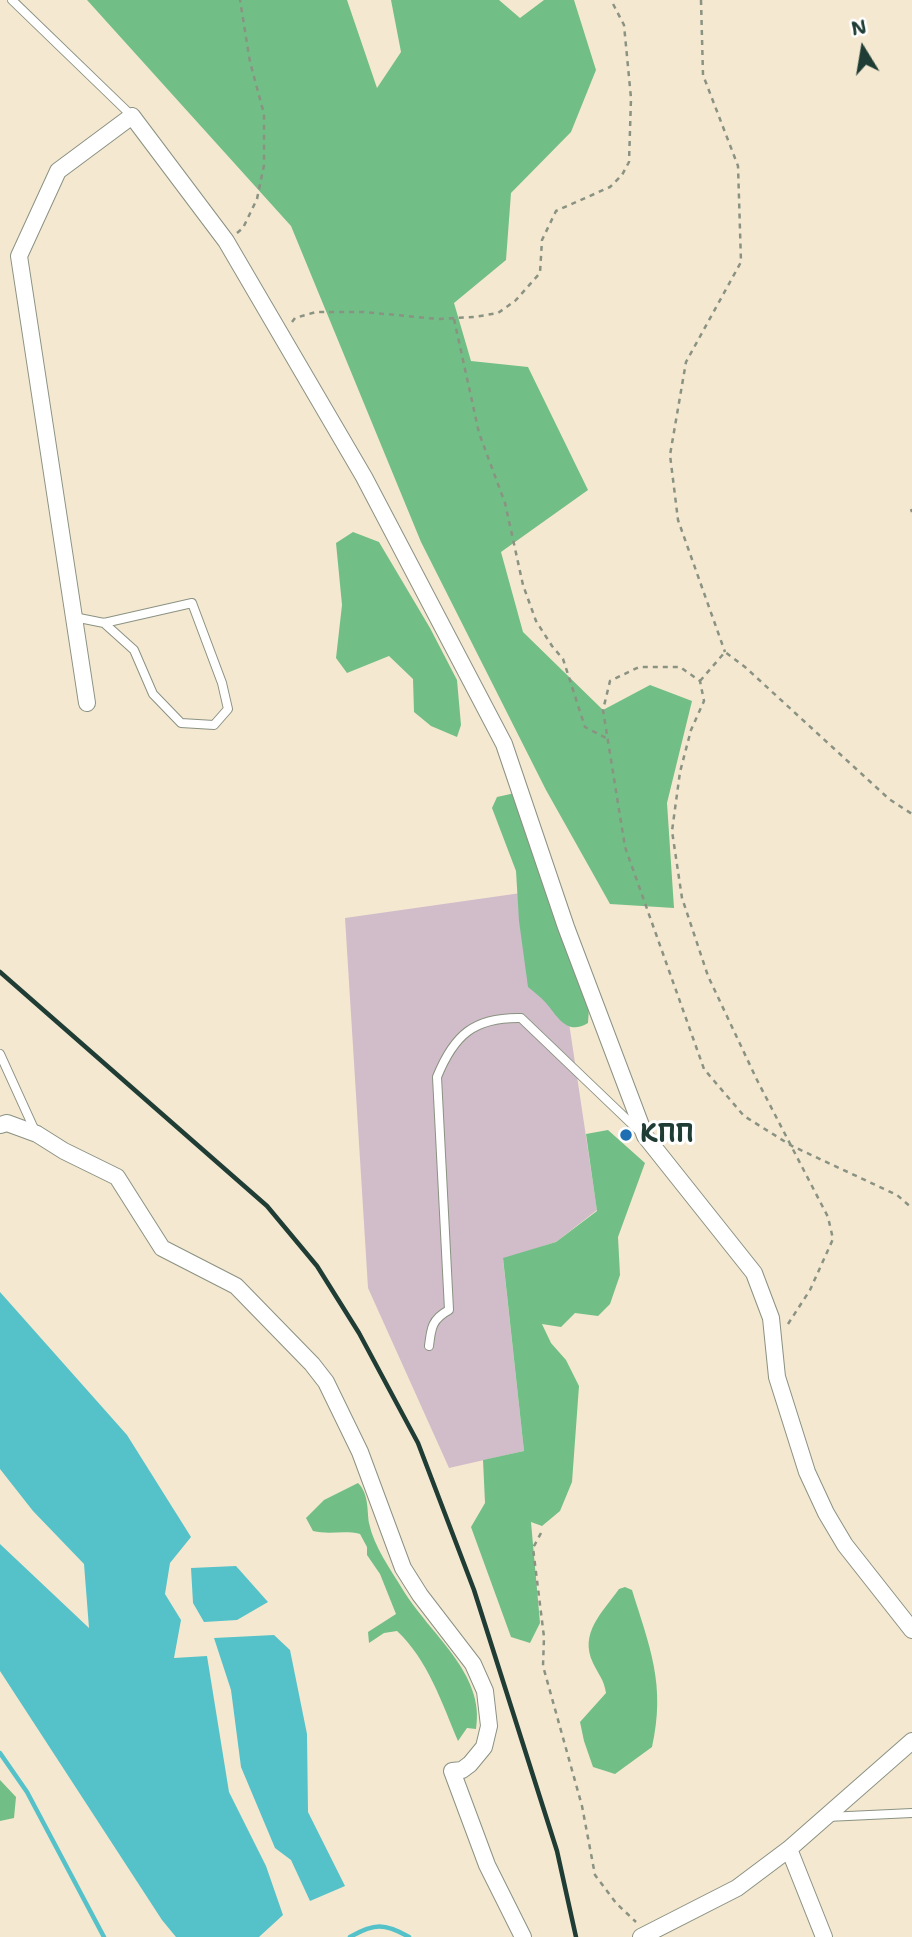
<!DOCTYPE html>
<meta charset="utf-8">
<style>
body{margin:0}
#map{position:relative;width:912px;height:1937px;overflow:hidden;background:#f5e8d1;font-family:"Shantell Sans",sans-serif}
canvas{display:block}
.north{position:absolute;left:828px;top:14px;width:70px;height:70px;-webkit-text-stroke:5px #fff;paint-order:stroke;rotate:349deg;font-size:19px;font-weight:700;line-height:28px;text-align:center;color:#1f3d34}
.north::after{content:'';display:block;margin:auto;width:24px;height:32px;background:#1f3d34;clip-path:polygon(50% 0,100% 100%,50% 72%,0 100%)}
</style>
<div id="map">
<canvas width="912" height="1937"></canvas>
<div class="north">N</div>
</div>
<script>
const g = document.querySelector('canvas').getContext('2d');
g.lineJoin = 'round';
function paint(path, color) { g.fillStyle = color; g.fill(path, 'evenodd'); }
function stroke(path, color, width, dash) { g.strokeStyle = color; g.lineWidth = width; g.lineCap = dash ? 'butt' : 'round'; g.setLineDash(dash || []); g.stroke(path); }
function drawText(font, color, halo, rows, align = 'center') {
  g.font = font + ' "Shantell Sans",sans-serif'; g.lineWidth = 6; g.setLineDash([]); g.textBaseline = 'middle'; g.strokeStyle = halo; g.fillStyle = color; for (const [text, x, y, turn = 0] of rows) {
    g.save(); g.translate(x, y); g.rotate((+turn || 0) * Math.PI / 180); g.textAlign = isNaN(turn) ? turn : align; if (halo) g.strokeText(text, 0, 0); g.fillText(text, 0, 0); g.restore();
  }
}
paint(new Path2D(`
 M549,889L597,1210L556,1242L503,1259L524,1451L449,1468L368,1288L345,918Z`), '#d1bdc9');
paint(new Path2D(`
 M87,0H347L377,88L401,52L391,0H499L520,18L544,0H574L596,70L571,132L511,193L506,260L454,303L471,361L528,367L588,490L501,552L523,632L603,710L650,685L692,701L667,803L674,908L610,904L546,790L421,542L291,226Z
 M353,532L379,542L430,628L457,680L461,725L457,737L431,726L414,712L413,679L389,656L347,673L336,658L342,605L336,543Z
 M515,793L589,1008L588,1023C567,1036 558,1017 546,1003C541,997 534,992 528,987L519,921L516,871L492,808L497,797Z
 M608,1130L645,1163L618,1237L620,1275L610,1304L598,1316L575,1313L561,1327L542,1324L551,1343L566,1360L579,1386L572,1482L560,1511L542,1526L531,1522L540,1623L530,1643L511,1637L471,1527L485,1503L483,1460L524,1451L503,1258L556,1242L597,1211L586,1134Z
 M358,1483C369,1494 367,1510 369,1523C374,1547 391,1570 403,1590C429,1633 486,1674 476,1729L467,1728L458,1741C442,1703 428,1660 397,1631L384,1633L369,1643L368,1632L396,1614L380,1574L367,1555V1547L360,1534C344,1530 329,1535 313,1531L306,1518L324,1500Z
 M625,1587L632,1590C650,1648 666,1685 652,1747L615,1774L593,1767L584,1741L580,1722L606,1693C604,1679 598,1674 593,1663C579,1633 602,1613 619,1589Z
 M0,1780L16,1797L14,1818L0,1821Z`), '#72be87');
paint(new Path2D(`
 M0,1292L127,1435L191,1537L170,1563L165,1594L181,1620L174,1658L207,1656L229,1792L266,1866L283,1915L259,1937H176L162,1920L0,1671V1544L89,1628L84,1564L33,1511L0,1469Z
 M236,1566L268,1602L237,1620L204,1622L193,1603L191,1568Z
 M274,1635L290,1650L307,1734L308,1812L345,1886L310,1901L291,1860L275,1848L241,1767L231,1690L214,1638Z`), '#54c2c8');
stroke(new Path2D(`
 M0,1753L27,1792L104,1937
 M350,1937C374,1923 385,1923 409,1937`), '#54c2c8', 4.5);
const lane = new Path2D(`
 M12,0L132,116
 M74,617L104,623L192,603L222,683L228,709L214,725L181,723L153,694L134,650L104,623
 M0,1054L35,1131
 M429,1346C431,1328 432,1319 449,1310L437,1077C454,1035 474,1017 521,1018L638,1130
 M827,1817L912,1813`);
const street = new Path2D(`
 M87,703L19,256L58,171L132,116L226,241L364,477L504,744L566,927L645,1136L754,1273L771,1318L777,1377L807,1472L826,1513L845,1545L912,1630
 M0,1125L7,1123L37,1134L64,1151L117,1177L162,1248L236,1286L312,1364L326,1382L360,1452L403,1568L420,1595L473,1664L485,1691L489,1726L484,1747L470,1764L462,1770L452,1771L487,1865L523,1937
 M789,1849L824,1937
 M641,1937L737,1888L789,1849L912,1741`);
stroke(lane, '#8a9282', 10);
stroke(street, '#8a9282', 18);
stroke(new Path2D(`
 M701,0L703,75L738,166L741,262L686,362L670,455L678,520L725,652
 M237,233L243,228L257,199L264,165V114L250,62L240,0
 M454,319L479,433L505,503L523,585L536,621L552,646L563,659L585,727L608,739
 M292,322L295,318L316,312H364L438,319L474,317L498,313L515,301L540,273L542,240L556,211L610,187L622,175L629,162L631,98L624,25L611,0
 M911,509L912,512
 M700,681L725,652L745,667L889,799L912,814
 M788,1324L810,1290L833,1239L828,1217L757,1080L708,976L682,898L672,831L680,772L691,730L704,701L700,681L680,667H639L610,681L603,710L625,847L704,1069L744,1116L792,1146L897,1195L912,1208
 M541,1533L533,1548L544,1637L543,1666L582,1806L595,1875L616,1903L636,1922`), '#8a9282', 2.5, [5, 5]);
stroke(lane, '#fff', 8);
stroke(street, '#fff', 16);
stroke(new Path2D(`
 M0,972L267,1206L317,1266L359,1333L418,1443L474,1590L557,1851L576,1937`), '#1f3d34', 4.5);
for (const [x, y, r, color] of [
 [626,1135,7,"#1f6fb2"]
]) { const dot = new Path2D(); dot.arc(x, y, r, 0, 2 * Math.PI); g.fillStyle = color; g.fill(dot); stroke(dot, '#fff', 2.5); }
drawText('bold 26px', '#1f3d34', '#fff', [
 ["КПП",640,1135]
], 'left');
</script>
